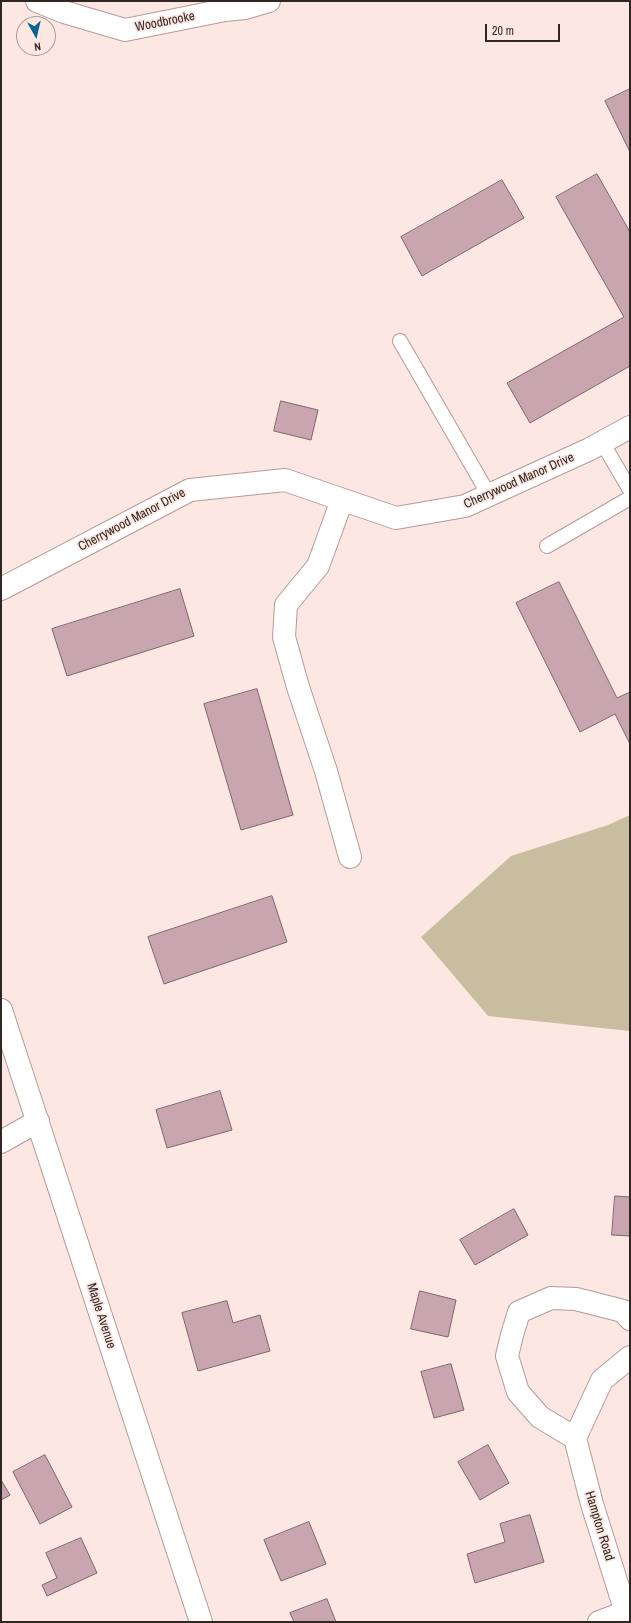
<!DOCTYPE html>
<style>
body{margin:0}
#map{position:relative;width:631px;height:1623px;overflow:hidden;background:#fde7e3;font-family:"Archivo Narrow",sans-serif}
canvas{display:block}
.frame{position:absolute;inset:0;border:2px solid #302624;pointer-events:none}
.north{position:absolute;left:16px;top:16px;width:40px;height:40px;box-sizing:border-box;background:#fde7e3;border:1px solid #ab9a97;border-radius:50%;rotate:172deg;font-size:11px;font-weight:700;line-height:16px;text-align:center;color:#302624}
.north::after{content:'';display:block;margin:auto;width:14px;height:18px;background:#086292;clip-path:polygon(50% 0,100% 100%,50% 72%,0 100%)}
.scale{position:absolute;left:485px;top:24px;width:75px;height:18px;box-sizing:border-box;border:2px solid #302624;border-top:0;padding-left:5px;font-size:12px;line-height:14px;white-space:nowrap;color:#302624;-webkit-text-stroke:3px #fde7e3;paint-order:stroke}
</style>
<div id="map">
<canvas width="631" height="1623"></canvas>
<div class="frame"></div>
<div class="north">N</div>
<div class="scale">20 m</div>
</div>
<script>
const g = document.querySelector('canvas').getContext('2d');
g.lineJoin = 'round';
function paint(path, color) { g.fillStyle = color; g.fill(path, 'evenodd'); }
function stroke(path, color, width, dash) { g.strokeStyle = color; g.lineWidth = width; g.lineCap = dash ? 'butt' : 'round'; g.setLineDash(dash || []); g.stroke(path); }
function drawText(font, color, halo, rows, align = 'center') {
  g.font = font + ' "Archivo Narrow",sans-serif'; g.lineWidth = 3.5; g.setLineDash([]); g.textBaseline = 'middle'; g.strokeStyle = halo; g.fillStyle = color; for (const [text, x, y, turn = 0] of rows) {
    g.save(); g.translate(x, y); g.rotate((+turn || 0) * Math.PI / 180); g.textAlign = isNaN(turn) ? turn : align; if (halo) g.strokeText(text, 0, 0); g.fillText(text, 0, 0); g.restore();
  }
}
paint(new Path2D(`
 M630,815V1031L488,1016L421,937L511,856L608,825Z`), '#c8bd9f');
const building = new Path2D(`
 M630,89V152L605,101Z
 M597,174L630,232V366L530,423L507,383L624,317L556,197Z
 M502,180L524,218L422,276L401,237Z
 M281,401L318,410L311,440L274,431Z
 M559,582L617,698L630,692V744L615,714L580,732L516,603Z
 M180,589L194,636L67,676L52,629Z
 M257,689L293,815L241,830L204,704Z
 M272,896L287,942L164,984L148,937Z
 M220,1091L232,1130L167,1148L156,1110Z
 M615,1196L630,1197V1236L612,1235Z
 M514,1209L528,1235L475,1265L460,1240Z
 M420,1291L456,1300L448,1337L411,1329Z
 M227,1301L233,1323L260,1315L270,1351L198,1371L182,1313Z
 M451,1364L464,1410L434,1418L421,1372Z
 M488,1445L509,1483L480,1500L458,1462Z
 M45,1455L72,1507L40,1524L13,1472Z
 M1,1480L10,1495L1,1500Z
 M530,1515L544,1562L475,1583L467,1554L505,1542L500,1524Z
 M309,1522L326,1564L281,1581L264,1540Z
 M81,1538L97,1573L47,1596L42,1585L57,1578L46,1553Z
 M327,1599L336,1622H294L290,1613Z`);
paint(building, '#c9a6af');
stroke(building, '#7d656c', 1);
const lane = new Path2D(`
 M400,341L489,495
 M602,442L630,490
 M547,546L630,498`);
const street = new Path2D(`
 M37,1L64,12L125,30L225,10L224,1
 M225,10L245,8L269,1
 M342,500L318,566L286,605L284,637L298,687L326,771L350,857
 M1,589L190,490L285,480L396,518L465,506L590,449L630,427
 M1,1142L38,1121
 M575,1438L540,1417L518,1392L507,1356L512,1335L519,1312L551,1298L576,1299L623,1311L630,1319
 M599,1622L626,1612
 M629,1622L592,1504L575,1438L602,1380L630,1357`);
const secondary = new Path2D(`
 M1,1010L201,1622`);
stroke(lane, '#b49a95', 16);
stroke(street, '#b49a95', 24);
stroke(secondary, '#b49a95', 24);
stroke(lane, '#fff', 14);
stroke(street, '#fff', 22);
stroke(secondary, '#fff', 22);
drawText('13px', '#302624', '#fde7e3', [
 ["Woodbrooke",165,22,-11],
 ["Cherrywood Manor Drive",519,481,-24],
 ["Cherrywood Manor Drive",132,520,-28],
 ["Maple Avenue",101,1316,72],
 ["Hampton Road",599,1526,73]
]);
</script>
